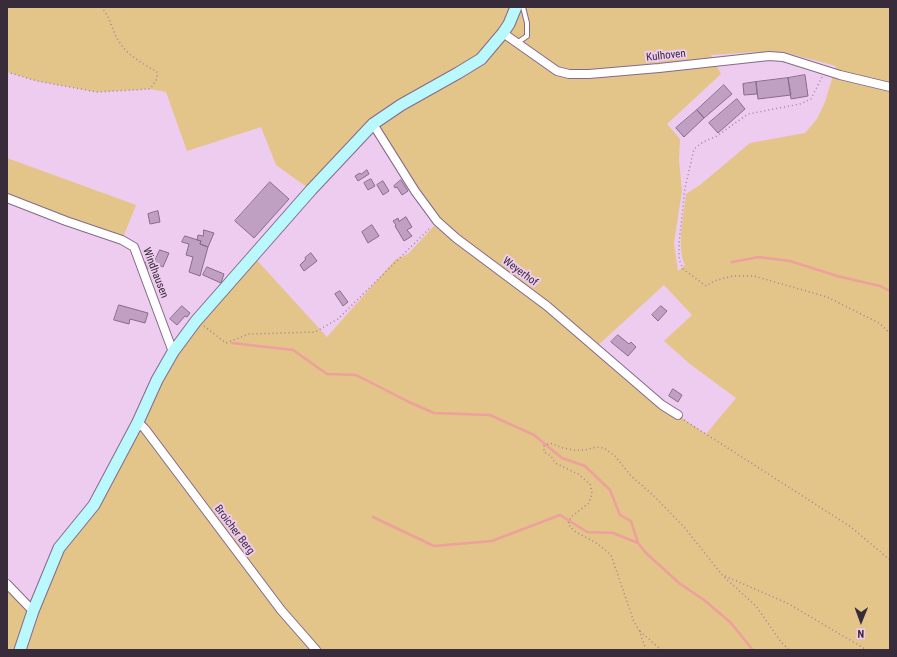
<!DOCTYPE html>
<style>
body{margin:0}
#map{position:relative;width:897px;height:657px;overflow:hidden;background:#edccf0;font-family:"Roboto Condensed",sans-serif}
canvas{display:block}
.frame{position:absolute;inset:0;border:8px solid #392c3a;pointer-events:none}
.north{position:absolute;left:841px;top:601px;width:40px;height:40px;-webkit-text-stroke:3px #edccf0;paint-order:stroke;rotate:181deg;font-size:11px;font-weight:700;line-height:16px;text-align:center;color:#392c3a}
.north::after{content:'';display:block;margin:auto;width:14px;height:18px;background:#392c3a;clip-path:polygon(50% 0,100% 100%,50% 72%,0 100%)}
</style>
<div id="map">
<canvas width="897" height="657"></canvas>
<div class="frame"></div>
<div class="north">N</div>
</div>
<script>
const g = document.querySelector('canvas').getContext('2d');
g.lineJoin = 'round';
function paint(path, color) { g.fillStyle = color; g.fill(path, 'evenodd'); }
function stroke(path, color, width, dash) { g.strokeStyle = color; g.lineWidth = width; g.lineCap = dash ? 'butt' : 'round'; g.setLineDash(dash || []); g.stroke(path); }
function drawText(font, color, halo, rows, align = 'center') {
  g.font = font + ' "Roboto Condensed",sans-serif'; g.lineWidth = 4; g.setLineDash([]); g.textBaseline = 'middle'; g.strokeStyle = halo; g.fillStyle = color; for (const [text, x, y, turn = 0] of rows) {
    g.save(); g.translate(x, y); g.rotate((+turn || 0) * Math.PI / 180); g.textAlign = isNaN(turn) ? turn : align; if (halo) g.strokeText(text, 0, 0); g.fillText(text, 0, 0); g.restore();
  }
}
paint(new Path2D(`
 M7,7H890V650H7V584L34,611L59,548L94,505L138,422L157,380L173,352L196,320L253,256L327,337L395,260L408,254L435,225L373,124L419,94L397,105L366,127L311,190L276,165L261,127L187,151L166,92L150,89L97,92L37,81L7,72ZM756,52H783L836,66L825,102L817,119L805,133L750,143L700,185L686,194C684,214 676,247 685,265L678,271L674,243L682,191L679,160L680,139L667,124L721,74L711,55ZM627,67L632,75L587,78L592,70ZM664,285L692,315L664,341L690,364L736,398L706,434L662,405L595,348Z
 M7,158L136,205L122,240L7,198Z`), '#e3c489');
stroke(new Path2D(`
 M732,262L759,257L790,261L837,276L880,286L890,291
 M232,343L293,350L327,374L356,375L409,402L434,413L490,415L534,435L562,458L585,466L610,490L620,515L631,521L638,543
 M373,517L434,546L492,541L560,515L587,532L613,533L638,543L645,552L679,583L704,600L730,622L753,650`), '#eea09c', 2.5);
const building = new Path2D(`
 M805,75L808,96L791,99L788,78Z
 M788,78L791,95L758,99L756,82Z
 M756,82L757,94L744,95L743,84Z
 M724,85L732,94L704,118L697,110Z
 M737,99L745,109L718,133L709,123Z
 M697,110L704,118L684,137L676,128Z
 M367,170L369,174L358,181L355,176L360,173L361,174Z
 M371,179L375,186L368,190L364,183Z
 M401,180L408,191L402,195L397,187L395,188L394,186Z
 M383,181L389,191L383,195L377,185Z
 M270,182L289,199L254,238L235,221Z
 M158,211L160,222L150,224L148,214Z
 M406,217L412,227L407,230L412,236L404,241L395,226L396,225L393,221L398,218L399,221Z
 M372,225L379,236L368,243L362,232Z
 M204,230L214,233L208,247L200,244L201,241L197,240L198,235L203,236Z
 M185,236L201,241L200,244L208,247L200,276L189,272L193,257L186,255L189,244L182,242Z
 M160,250L169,253L163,267L154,263Z
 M311,253L317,261L304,271L300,265L306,259L305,258Z
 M147,260L148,262L158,265L155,271L144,267Z
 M207,267L224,274L221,283L203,275Z
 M340,291L348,302L343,306L335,294Z
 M119,305L148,313L145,323L130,319L129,324L114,320Z
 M182,306L190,313L187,317L185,316L177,325L170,319Z
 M661,306L667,311L658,321L652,315Z
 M618,335L629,344L631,342L636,347L628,356L611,342Z
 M673,389L682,395L678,402L669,396Z`);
paint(building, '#bfa0c2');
stroke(building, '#886b8b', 1);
const lane = new Path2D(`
 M517,43L527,36V23L523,7`);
const street = new Path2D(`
 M503,33L557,71L569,74H589L659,68L769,56L783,57L840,75L890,87
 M373,124L415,191L437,221L456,238L547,306L662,405L678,415
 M7,198L66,221L122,240L134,247L173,352
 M138,422L145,429L281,610L316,650
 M7,584L33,611`);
const secondary = new Path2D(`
 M20,650L33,611L59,548L94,505L138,422L157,380L173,352L196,321L311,190L373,124L401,105L458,73L481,59L503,33L509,24L516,7`);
stroke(lane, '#86698a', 6);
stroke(street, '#86698a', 10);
stroke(secondary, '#86698a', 13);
stroke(new Path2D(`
 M7,72L37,81L97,92L150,89L157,79V72C144,64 128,56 120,43C112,32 111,17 101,7
 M822,77L811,99L800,104L748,114L717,136L703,142L694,149L685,188L679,243V259L683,269L706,286L714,281L733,276H754L827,297L879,323L890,333
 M204,326L226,343L249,334L315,332L338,319L431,227
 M684,420L851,527L890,560
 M725,576L787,603L867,650
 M640,631L661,650
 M646,650L639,630L634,622L611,555L598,544L574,531L568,524L571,517L589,503L592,493L590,484L578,474L555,463L551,456L544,452V446L550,443L563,448L574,450H585L596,447L604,448L615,456L631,476L654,496L684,527L723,576L756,606L781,642L789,650`), '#9d859f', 1.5, [1, 3]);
stroke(lane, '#fff', 4);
stroke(street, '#fff', 8);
stroke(secondary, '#b9f8fc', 11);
drawText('11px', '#392c3a', '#edccf0', [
 ["Kulhoven",666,56,-6],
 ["Weyerhof",520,272,37],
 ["Windhausen",155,273,69],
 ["Broicher Berg",234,530,53]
]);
</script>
